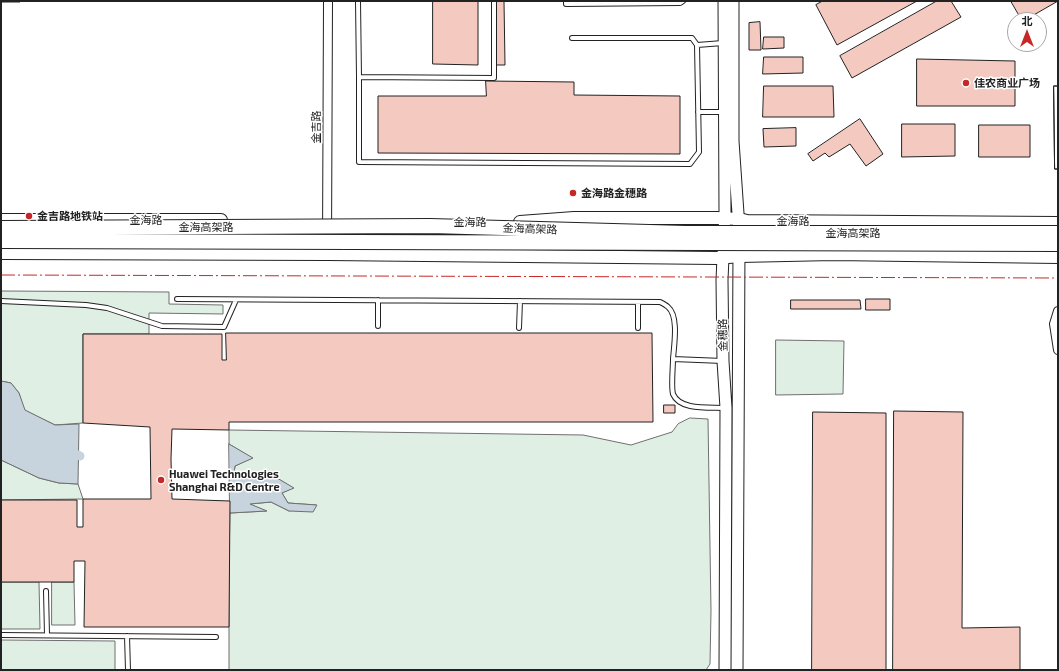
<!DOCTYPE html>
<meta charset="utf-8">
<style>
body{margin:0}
#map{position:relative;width:1059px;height:671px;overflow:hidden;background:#fff;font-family:"Exo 2","Noto Sans SC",sans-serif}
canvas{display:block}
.frame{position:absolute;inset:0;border:2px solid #222;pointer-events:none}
.north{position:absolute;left:1007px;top:12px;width:40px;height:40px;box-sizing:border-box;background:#fff;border:1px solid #a7a7a7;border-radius:50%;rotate:0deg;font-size:11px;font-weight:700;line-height:16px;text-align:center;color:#222}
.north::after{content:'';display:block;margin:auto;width:14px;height:18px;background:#c62828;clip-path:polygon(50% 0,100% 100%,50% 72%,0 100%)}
</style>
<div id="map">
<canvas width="1059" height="671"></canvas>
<div class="frame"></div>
<div class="north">北</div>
</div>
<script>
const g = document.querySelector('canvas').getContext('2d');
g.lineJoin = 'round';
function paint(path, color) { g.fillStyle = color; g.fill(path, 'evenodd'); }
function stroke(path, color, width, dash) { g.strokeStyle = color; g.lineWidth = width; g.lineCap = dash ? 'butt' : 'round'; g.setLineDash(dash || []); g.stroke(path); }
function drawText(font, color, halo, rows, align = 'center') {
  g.font = font + ' "Exo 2","Noto Sans SC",sans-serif'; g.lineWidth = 3; g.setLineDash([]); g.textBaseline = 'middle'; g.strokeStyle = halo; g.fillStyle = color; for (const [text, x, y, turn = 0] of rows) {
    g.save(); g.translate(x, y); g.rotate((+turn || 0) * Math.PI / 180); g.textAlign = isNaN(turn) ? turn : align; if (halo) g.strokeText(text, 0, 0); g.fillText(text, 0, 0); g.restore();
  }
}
const green = new Path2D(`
 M1,291L169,292V304L223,305V314L149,313V334H83V423L55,425L24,410L19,393L11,383L1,381Z
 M776,340L844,341L843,394L776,395Z
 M690,418L708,419L711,611L710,664L706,670H229V568L230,501V513L266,511L249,504L271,502L289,511L316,505L288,503L282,493L293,488L277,478H240L234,473L235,466L252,458L229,444V430L583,435L631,445L672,432L678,424Z
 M1,460L39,478L59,483L78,484L83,499L1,500Z
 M1,582H39L40,629H1Z
 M52,582H74L75,625H52Z
 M1,640L115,641V670H1Z`);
paint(green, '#e0efe3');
stroke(green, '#6f6f6f', 1);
const water = new Path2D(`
 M1,381L11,383L19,393L25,410L55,425L79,424L78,484L59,483L39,478L1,460Z
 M229,444L253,458L235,466L234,473L240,478H277L294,488L282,493L288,503L317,505L313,512L289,511L271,502L250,504L267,511L230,513Z`);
paint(water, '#c7d3dd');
stroke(water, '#6f6f6f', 1);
stroke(new Path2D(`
 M78,455L80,456`), '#c7d3dd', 9);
const building = new Path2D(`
 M1,1H20V2H1Z
 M433,1H478V65L433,64Z
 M494,1H504L505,65H494Z
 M823,1H917L837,45L816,5Z
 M937,1H951L961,17L852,78L840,56Z
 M1011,1H1058L1025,20H1022Z
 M760,22L761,50H749V23Z
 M764,37H784V48L763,49Z
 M764,57H803V73L763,74Z
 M917,59L1015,61V106H917Z
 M486,81L574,82V95L680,96V154L378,153V96H486Z
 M764,86H833L834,117H763Z
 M1054,86H1058V169H1055Z
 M1054,86H1058V169H1055Z
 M860,119L883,154L866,166L850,144L829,157L825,153L813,161L808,154Z
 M902,124H955V156L902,157Z
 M979,125H1030V157H979Z
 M796,128V146L764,147L763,129Z
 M866,299H890V310H866Z
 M791,300H860L861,309H791Z
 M226,333H652L653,422H229V430L172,429L171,459L172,499L230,501L229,627H84L85,561H74V582H1V500H77V527H83V499H151L150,427L83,423V334H222V360H226Z
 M664,405H675V413H664Z
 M894,411L963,412L962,628L1020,627V670H893Z
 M813,412L886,413V670H812Z`);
paint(building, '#f3c9c0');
stroke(building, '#222', 1);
const lane = new Path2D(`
 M358,1L359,77L494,78V1
 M566,1V4L680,3L683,1
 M572,38H692L697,45
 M359,77V162L690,164L699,152L697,45L723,43
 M698,112H724
 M177,299L660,302C662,303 666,305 668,307C679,316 674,345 673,359
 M378,300V326
 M1,301L86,305L107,308L162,326L224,327L236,300
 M519,328L520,301
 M638,328V302
 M723,361L673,359C673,368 671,386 673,394C680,411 710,407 725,408
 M46,591L47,635
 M1,635L216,637
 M127,636L128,670`);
const street = new Path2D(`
 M327,245L328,1
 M1058,311L1054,324L1058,350`);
const secondary = new Path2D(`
 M724,1L725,212L722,280L723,361L726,408L725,670
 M733,1V141L739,228
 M737,670L739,247`);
const primary = new Path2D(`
 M1,220H221
 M520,222L574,218H717L739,219L747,221L1058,223
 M1,253L328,254L717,258L740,256L833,254L1058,257`);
stroke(lane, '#222', 6);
stroke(street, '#222', 10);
stroke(secondary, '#222', 13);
stroke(primary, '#222', 14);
stroke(lane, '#fff', 4);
stroke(street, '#fff', 8);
stroke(secondary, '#fff', 11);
stroke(primary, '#fff', 12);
const highwayBridge = new Path2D(`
 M1,228L430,226L686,233H1058
 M1,241L1058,244`);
stroke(highwayBridge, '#222', 16, []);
stroke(highwayBridge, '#fff', 14);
stroke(new Path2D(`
 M1,275L1058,278`), '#c62828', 1, [14, 3, 2, 3]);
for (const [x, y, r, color] of [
 [966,83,4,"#c62828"],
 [573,193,4,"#c62828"],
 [29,216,4,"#c62828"],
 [161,480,4,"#c62828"]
]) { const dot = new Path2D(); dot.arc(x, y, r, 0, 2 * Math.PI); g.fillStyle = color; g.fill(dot); stroke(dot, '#fff', 1.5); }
drawText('bold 11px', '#222', '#fff', [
 ["佳农商业广场",974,83],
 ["金海路金穗路",581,193],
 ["金吉路地铁站",37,216],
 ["Huawei Technologies",169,474],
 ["Shanghai R&D Centre",169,487]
], 'left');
drawText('11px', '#222', '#fff', [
 ["金吉路",316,127,-90],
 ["金海路",146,220],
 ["金海路",793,221],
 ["金海路",470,222],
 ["金海高架路",206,227],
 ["金海高架路",530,229,2],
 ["金海高架路",853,233],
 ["金穗路",723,335,-91]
]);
</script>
